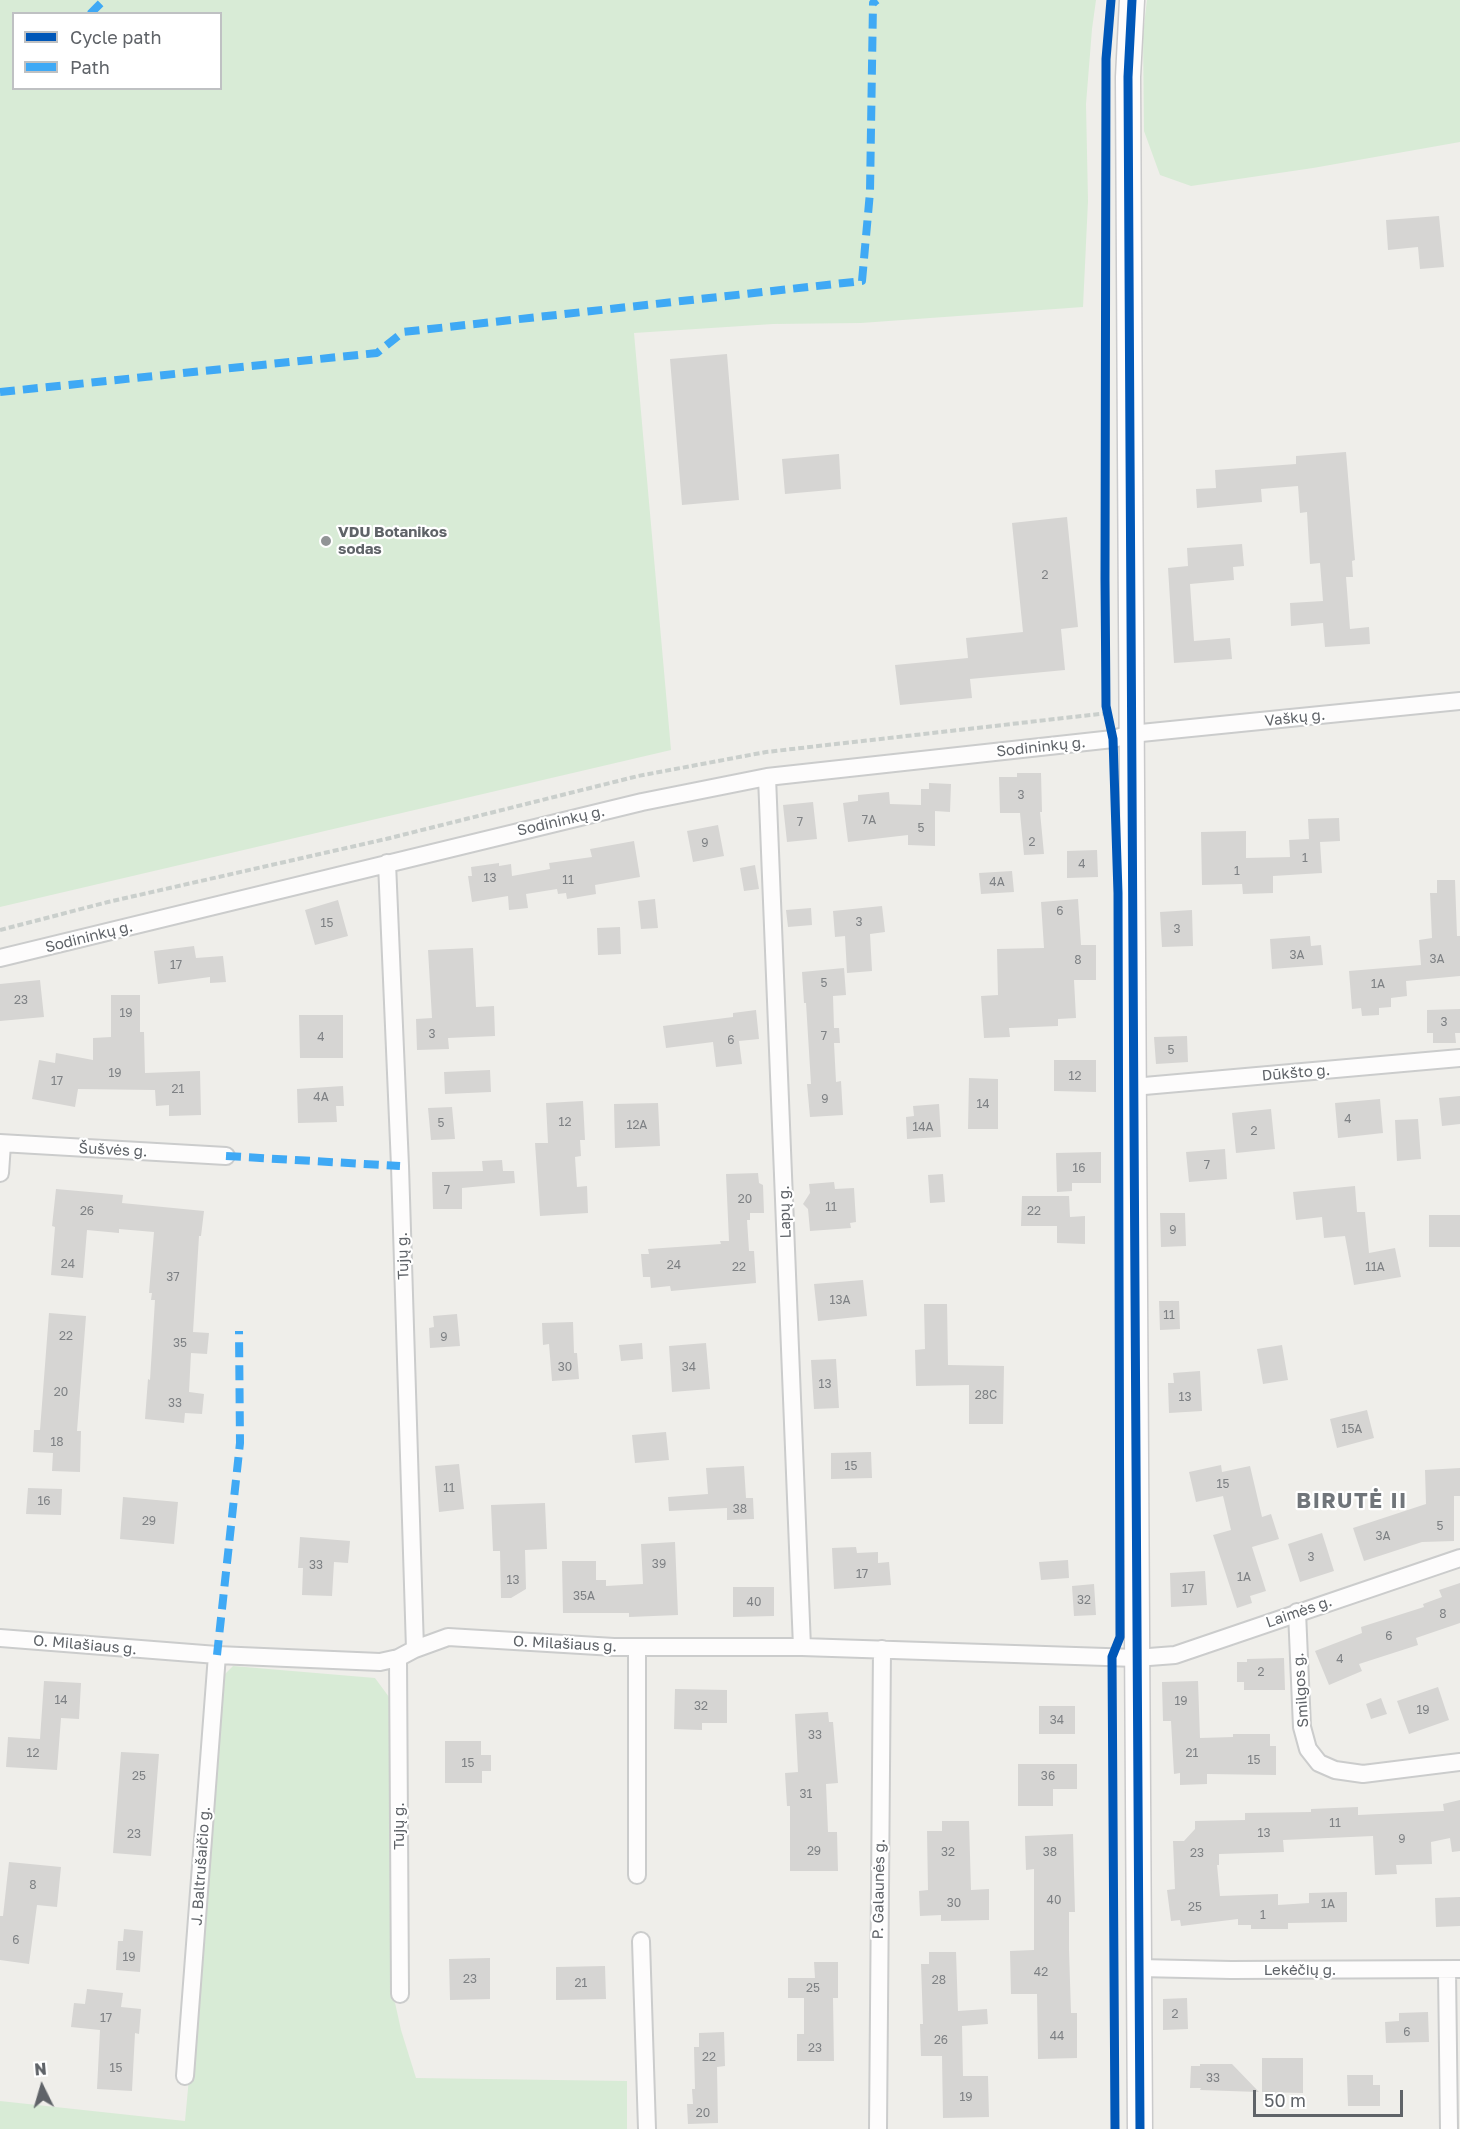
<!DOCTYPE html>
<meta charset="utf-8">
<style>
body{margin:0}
#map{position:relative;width:1460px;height:2129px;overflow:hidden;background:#efeeea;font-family:"Golos Text",sans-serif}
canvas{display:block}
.legend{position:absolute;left:12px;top:12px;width:210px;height:78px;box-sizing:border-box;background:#fff;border:2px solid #bfc1c3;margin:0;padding:8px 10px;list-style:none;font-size:18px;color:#5f6368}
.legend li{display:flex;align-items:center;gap:12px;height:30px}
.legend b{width:30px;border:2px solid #bfc1c3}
.north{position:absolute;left:12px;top:2057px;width:60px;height:60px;-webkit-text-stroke:4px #fff;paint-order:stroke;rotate:355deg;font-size:16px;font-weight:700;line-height:24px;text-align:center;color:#5f6368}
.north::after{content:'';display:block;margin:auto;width:21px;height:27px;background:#5f6368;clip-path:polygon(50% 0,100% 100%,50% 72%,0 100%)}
.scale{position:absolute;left:1253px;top:2090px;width:150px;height:27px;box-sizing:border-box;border:3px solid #5f6368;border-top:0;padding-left:8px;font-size:18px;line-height:21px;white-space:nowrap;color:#5f6368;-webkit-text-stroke:4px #fff;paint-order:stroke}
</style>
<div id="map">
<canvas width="1460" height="2129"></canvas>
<ul class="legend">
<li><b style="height:8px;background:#0057b8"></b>Cycle path</li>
<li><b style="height:8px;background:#3fa9f5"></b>Path</li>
</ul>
<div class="north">N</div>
<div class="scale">50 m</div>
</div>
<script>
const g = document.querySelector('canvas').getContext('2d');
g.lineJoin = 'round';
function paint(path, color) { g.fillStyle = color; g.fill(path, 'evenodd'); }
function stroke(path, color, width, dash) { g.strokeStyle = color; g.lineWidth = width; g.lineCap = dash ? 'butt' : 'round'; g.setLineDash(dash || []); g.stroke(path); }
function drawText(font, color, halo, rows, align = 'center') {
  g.font = font + ' "Golos Text",sans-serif'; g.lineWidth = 4.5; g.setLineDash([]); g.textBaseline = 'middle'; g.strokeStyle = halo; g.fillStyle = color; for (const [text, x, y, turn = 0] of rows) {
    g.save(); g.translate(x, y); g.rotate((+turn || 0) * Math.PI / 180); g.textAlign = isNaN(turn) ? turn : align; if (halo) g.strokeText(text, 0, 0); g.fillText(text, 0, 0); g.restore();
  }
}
paint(new Path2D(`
 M0,0H1096L1092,29L1086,104L1088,201L1083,307L861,323L773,324L634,333L671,750L0,907ZM14,14H220V88H14Z
 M1147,0H1460V142L1313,168L1191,186L1160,175L1144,131L1143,34Z
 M233,1666L375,1678L389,1697L394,1998L401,2030L416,2078L627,2081V2129H0V2101L185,2121L207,1885L222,1677Z`), '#d8ebd6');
paint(new Path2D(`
 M1439,216L1444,267L1420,269L1418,247L1388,250L1386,220Z
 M727,354L739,500L682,505L670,359Z
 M1346,452L1355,560L1352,561L1353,577H1346L1350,629L1369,627L1370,644L1325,647L1323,623L1291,626L1290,603L1323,601L1320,563L1310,564L1307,512L1300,513L1298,486L1261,489L1262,502L1197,508L1196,489L1216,488L1215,470L1296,464V456Z
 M839,454L841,489L785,494L782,459Z
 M1067,517L1078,627L1061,629L1065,670L970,679L972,698L900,705L895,665L968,658L966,638L1023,632L1012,523Z
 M1242,544L1244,566L1233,567L1234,580L1190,584L1194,641L1230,638L1232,659L1174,663L1168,568L1188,566L1187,548Z
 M1017,773H1041L1042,812H1040L1044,854L1024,855L1020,813H1000L999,777H1017Z
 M929,783L951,784L950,812L935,811V846L908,845V835L848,842L843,803L858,801V795L889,792L890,804L921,805V789H929Z
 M813,802L817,839L787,842L783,805Z
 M1339,818L1340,841L1320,842L1322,873L1273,876V893L1243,894L1242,884L1202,885L1201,832L1246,831V858L1290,857L1289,840L1309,839L1308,819Z
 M718,825L724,856L693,862L687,831Z
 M634,841L640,877L595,885L596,894L567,899L566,893L558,894L557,889L526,894L528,908L509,910L508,896L472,902L468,876H472L471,867L499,863V866L511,864L512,876L550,869L549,863L592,857L590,849Z
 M1097,850L1098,877L1067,878V851Z
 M755,865L759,889L744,891L740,868Z
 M1012,871L1014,892L981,894L979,873Z
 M1437,880H1455L1457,936H1460V976L1406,981L1407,996L1391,998V1007L1379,1008V1015L1362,1016L1361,1008L1352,1009L1349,971L1421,965L1419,940L1432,938L1430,893H1437Z
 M655,899L658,928L641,929L638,901Z
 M1078,899L1081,945H1096V980H1074L1076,1018L1058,1019V1026L1009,1028L1010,1037L984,1038L981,996L998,995L997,949L1044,948L1041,902Z
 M338,900L348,936L315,945L305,910Z
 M882,906L885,932L870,934L872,971L847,973L845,936L835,937L833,911Z
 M811,908L812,925L788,927L786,910Z
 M1192,910L1193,946L1162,947L1160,912Z
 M620,927L621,954L598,955L597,928Z
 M1310,936L1311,946L1321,945L1323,965L1272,969L1270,939Z
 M194,946L196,958L223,956L226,982L210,983V977L158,984L154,951Z
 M473,948L476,1007L494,1006L495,1036L448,1038L449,1049L417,1050L416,1019L432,1018L428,950Z
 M844,968L846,995L833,996L834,1028H839L840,1043H834L836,1082L841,1081L843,1115L810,1117L807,1084H811L806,1003H804L802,972Z
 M40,980L44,1017L0,1021V984Z
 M111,995H140V1032H144L145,1073L200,1071L201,1115L169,1116V1105L156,1106L155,1090L78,1089L75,1107L32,1099L39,1060L55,1063L56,1053L93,1060V1038L111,1037Z
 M1460,1009V1033H1455L1456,1043H1433V1033H1427V1010Z
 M756,1010L759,1039L739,1041L742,1064L716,1067L713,1042L666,1048L663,1026L733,1017V1013Z
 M299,1015H343V1058H300Z
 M1187,1036L1188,1062L1156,1064L1154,1037Z
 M1054,1060H1096V1092L1054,1091Z
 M490,1070L491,1092L445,1094L444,1072Z
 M969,1078L998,1079V1129H968Z
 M343,1086L344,1106H336L337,1122L298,1123L297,1089Z
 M1460,1096V1124L1442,1126L1439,1098Z
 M1380,1099L1383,1133L1338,1138L1335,1103Z
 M583,1101L585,1140H580L581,1156L575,1157L577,1187L587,1186L588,1213L540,1216L535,1143H548L546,1103Z
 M658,1103L660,1146L615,1148L614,1104Z
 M939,1104L941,1137L907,1139L906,1117L914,1116L913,1106Z
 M452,1107L455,1139L431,1140L428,1108Z
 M1271,1109L1275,1149L1236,1153L1232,1113Z
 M1418,1119L1421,1159L1397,1161L1395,1120Z
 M1225,1149L1227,1179L1189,1182L1186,1152Z
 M1101,1152V1183H1072V1191L1057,1192L1056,1153Z
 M502,1160L503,1171H514L515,1183L462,1188V1209H433L432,1172L483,1171L482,1161Z
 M758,1173L759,1183L763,1185L764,1213H750V1220H747L749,1251H754L756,1283L671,1291L670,1286L651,1288L650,1277H643L641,1254H649L648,1249L721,1244L720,1241H729L726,1174Z
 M943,1174L945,1202L930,1203L928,1175Z
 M834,1182L835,1189L854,1188L856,1222L850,1223L851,1228L810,1231L808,1209L803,1204L810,1193L809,1184Z
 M1355,1186L1357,1212H1365L1369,1253L1395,1248L1401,1277L1354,1285L1345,1236L1324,1238L1322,1217L1296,1220L1293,1192Z
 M56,1189L123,1195L122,1203L204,1211L201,1236H199L193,1332L209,1333L207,1354L191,1353L189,1392L204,1394L202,1414L185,1413L184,1423L145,1419L148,1379L150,1380L155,1300H151L152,1293H149L154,1232L119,1229V1233L87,1230L83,1278L51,1275L55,1227L52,1226Z
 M1022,1196H1069L1070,1217L1085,1216V1244L1057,1243V1226H1021Z
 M1160,1213H1185L1186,1246L1161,1247Z
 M1429,1215H1460V1247H1429Z
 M863,1280L867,1316L818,1321L814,1284Z
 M1159,1301H1179L1180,1329L1160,1330Z
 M924,1304H947L948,1365L1004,1366L1003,1424H969V1385L916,1386L915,1350L925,1349Z
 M49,1313L86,1316L77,1431H81L80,1472L52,1471L53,1453L33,1452L34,1430H40Z
 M457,1314L460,1346L430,1348L429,1328L434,1327L433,1316Z
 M573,1322L574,1353H577L579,1379L552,1381L549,1344L543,1345L542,1323Z
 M642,1343L643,1359L621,1361L619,1345Z
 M706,1343L710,1389L672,1392L669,1346Z
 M1282,1345L1288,1380L1263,1384L1257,1349Z
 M836,1359L839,1408L814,1409L811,1360Z
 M1200,1371L1202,1411L1169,1413L1168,1383H1174L1173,1373Z
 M1367,1410L1374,1438L1337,1448L1330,1419Z
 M666,1432L669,1460L635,1463L632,1435Z
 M871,1452L872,1478L831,1479V1453Z
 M459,1464L464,1509L439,1512L435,1466Z
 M1221,1465L1222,1472L1250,1466L1262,1517L1271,1514L1279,1539L1252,1547L1266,1591L1250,1596L1252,1603L1237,1608L1213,1535L1231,1530L1223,1496L1196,1502L1189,1472Z
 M744,1466L746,1498H753L754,1519L727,1520V1508L669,1511L668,1497L708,1494L706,1468Z
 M1460,1468V1496H1454V1541L1422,1542L1364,1561L1353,1528L1426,1504L1425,1470Z
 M28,1488L62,1489L61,1515L26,1514Z
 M123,1497L178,1502L174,1544L120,1539Z
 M545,1503L547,1549L525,1550L526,1589L511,1598H501L500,1551H493L491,1505Z
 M1322,1533L1334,1571L1300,1582L1288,1544Z
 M300,1537L350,1541L348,1563L334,1562L332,1596L302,1595L303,1568H298Z
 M675,1542L678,1615L629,1617V1613H563L562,1561H596V1580H606V1586L643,1584L641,1544Z
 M856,1547L857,1553L878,1552V1563L889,1562L891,1585L834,1589L832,1548Z
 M1068,1560L1069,1578L1041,1580L1039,1562Z
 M1205,1571L1207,1605L1171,1607L1170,1573Z
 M1460,1583V1623L1416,1638L1418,1645L1359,1664L1362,1671L1329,1685L1315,1651L1362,1633L1361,1627L1424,1607L1423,1604L1442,1597L1439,1590Z
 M1094,1584L1096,1615L1074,1616L1072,1586Z
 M733,1587H774V1616L733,1617Z
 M1284,1658L1285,1690H1244V1682H1237V1662H1247V1659Z
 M44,1681L81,1683L79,1719L61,1718L57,1770L6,1767L8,1737L40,1739Z
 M1198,1681L1200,1738L1233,1737V1734H1270V1746H1276V1775L1207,1774V1784L1180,1785V1773L1174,1774L1171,1721H1163L1162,1682Z
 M1438,1687L1449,1720L1409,1734L1397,1701Z
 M675,1689L727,1690V1723H702V1730L674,1729Z
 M1381,1698L1387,1714L1371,1719L1366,1704Z
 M1039,1706H1075V1734H1039Z
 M828,1712L829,1722H833L838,1783L826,1784L828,1832H837L838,1871H790V1806H787L785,1773L798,1772L795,1714Z
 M445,1741H481V1755H491V1771H482V1783H445Z
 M121,1752L159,1754L151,1856L113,1853Z
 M1018,1764H1077V1789H1053V1806H1018Z
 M1460,1800V1851L1452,1852L1450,1838L1431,1842L1432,1864L1396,1865L1397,1874L1375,1875L1373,1836L1283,1840L1284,1852L1219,1854V1865H1217L1220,1896L1278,1894V1905L1309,1903V1893L1347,1892V1922L1288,1923V1929H1251V1925H1238V1919L1181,1926L1180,1920L1171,1921L1167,1890L1175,1889L1173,1841H1184L1195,1829V1821L1245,1820V1813L1311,1812V1809L1358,1807V1815L1444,1811L1443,1804Z
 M942,1821H969L971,1890L989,1889V1920L941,1921V1915L920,1916L919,1891L928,1890L927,1831H942Z
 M1073,1834L1075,1912H1069V1950L1071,2013H1077V2058L1038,2059L1037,1994H1011L1010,1951L1034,1950V1869L1026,1870L1025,1836Z
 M9,1862L61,1867L57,1907L37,1905L29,1964L0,1960V1916H3Z
 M1460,1897V1926L1436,1927L1435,1898Z
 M124,1929L143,1931L140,1972L116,1970L118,1941H123Z
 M929,1952H956L958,2011L987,2009L988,2024L962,2026L963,2076H988L989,2117L943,2118L942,2056H921L920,2024H923L921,1964H929Z
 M490,1958V1999L450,2000L449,1959Z
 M814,1962H838V1998H833L834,2061H797V2034H804V1998H788V1978H815Z
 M605,1966L606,1999L556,2000V1967Z
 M87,1989L123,1993L121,2007L141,2009L139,2034L135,2033L132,2091L97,2089L100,2030L71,2027L74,2003L85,2004Z
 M1187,1998L1188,2029L1163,2030V1999Z
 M1428,2012L1429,2042L1386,2043L1385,2022L1399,2021V2013Z
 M724,2032L725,2066L717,2067L718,2123L688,2124L687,2104H693L692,2089H695L694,2047H699V2033Z
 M1262,2058H1303V2093L1262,2092Z
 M1200,2064H1232L1259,2092L1200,2090L1201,2088H1190L1191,2066H1200Z
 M1347,2075H1373V2085H1380V2106H1348Z`), '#d6d5d3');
const street = new Path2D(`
 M767,777L802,1647
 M387,863L400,1166L415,1649
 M0,958L642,802L767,777L1113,739L1131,734L1460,701
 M1133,1087L1460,1058
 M0,1143L226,1156
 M0,1173L2,1144
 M1297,1612L1302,1727L1308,1749L1319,1763L1335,1770L1363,1774L1460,1762
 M0,1638L217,1655L380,1662L398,1658L415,1649L448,1637L614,1647H802L1136,1658L1175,1655L1460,1558
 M398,1658L400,1994
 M637,1875V1647
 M641,1941L647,2129
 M1139,1968L1231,1970L1460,1969
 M1447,1970L1449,2129
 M185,2076L217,1655
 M878,2129L882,1649`);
const secondary = new Path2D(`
 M1132,0L1128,77L1130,451L1140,2129`);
stroke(street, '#cbcccc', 20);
stroke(secondary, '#cacacb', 27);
stroke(new Path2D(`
 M0,930L108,902L386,839L638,776L766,752L1108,713`), '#cacfcc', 4, [6, 3]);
stroke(street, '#fdfcfc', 16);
stroke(secondary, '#fdfcfc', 24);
stroke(new Path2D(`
 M90,14L104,0
 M0,392L377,353L403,332L862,281L870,192L873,3L877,0
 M226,1156L400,1166
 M217,1655L240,1443L239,1331`), '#3fa9f5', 8, [15, 8]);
stroke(new Path2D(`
 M1111,0L1106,59L1105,579L1106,706L1113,739L1118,893L1120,1637L1112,1657L1115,2129
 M1132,0L1128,77L1130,451L1140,2129`), '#0057b8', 9);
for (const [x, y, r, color] of [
 [326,541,6,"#919496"]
]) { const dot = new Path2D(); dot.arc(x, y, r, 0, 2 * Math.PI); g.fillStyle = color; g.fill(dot); stroke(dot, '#fff', 2); }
drawText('12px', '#7e8184', null, [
 ["2",1045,575],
 ["3",1021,795],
 ["7A",869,820],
 ["7",800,822],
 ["5",921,828],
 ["2",1032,842],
 ["9",705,843],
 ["1",1305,858],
 ["4",1082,864],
 ["1",1237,871],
 ["13",490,878],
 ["11",568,880],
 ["4A",997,882],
 ["6",1060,911],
 ["3",859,922],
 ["15",327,923],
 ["3",1177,929],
 ["3A",1297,955],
 ["3A",1437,959],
 ["8",1078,960],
 ["17",176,965],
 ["5",824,983],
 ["1A",1378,984],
 ["23",21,1000],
 ["19",126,1013],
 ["3",1444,1022],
 ["3",432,1034],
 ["7",824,1036],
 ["4",321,1037],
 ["6",731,1040],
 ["5",1171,1050],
 ["19",115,1073],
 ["12",1075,1076],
 ["17",57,1081],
 ["21",178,1089],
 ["4A",321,1097],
 ["9",825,1099],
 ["14",983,1104],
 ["4",1348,1119],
 ["12",565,1122],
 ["5",441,1123],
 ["12A",637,1125],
 ["14A",923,1127],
 ["2",1254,1131],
 ["7",1207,1165],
 ["16",1079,1168],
 ["7",447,1190],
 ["20",745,1199],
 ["11",831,1207],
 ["26",87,1211],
 ["22",1034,1211],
 ["9",1173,1230],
 ["24",68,1264],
 ["24",674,1265],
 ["22",739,1267],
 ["11A",1375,1267],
 ["37",173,1277],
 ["13A",840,1300],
 ["11",1169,1315],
 ["22",66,1336],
 ["9",444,1337],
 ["35",180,1343],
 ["30",565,1367],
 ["34",689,1367],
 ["13",825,1384],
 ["20",61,1392],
 ["28C",986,1395],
 ["13",1185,1397],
 ["33",175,1403],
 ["15A",1352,1429],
 ["18",57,1442],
 ["15",851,1466],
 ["15",1223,1484],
 ["11",449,1488],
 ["16",44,1501],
 ["38",740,1509],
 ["29",149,1521],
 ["5",1440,1526],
 ["3A",1383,1536],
 ["3",1311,1557],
 ["39",659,1564],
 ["33",316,1565],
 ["17",862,1574],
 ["1A",1244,1577],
 ["13",513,1580],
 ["17",1188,1589],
 ["35A",584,1596],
 ["32",1084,1600],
 ["40",754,1602],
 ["8",1443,1614],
 ["6",1389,1636],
 ["4",1340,1659],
 ["2",1261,1672],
 ["14",61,1700],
 ["19",1181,1701],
 ["32",701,1706],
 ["19",1423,1710],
 ["34",1057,1720],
 ["33",815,1735],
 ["12",33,1753],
 ["21",1192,1753],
 ["15",1254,1760],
 ["15",468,1763],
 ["25",139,1776],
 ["36",1048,1776],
 ["31",806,1794],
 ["11",1335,1823],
 ["13",1264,1833],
 ["23",134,1834],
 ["9",1402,1839],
 ["29",814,1851],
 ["32",948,1852],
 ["38",1050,1852],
 ["23",1197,1853],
 ["8",33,1885],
 ["40",1054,1900],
 ["30",954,1903],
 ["1A",1328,1904],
 ["25",1195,1907],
 ["1",1263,1915],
 ["6",16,1940],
 ["19",129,1957],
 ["42",1041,1972],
 ["23",470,1979],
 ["28",939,1980],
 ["21",581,1983],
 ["25",813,1988],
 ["2",1175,2014],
 ["17",106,2018],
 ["6",1407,2032],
 ["44",1057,2036],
 ["26",941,2040],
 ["23",815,2048],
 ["22",709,2057],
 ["15",116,2068],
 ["33",1213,2078],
 ["19",966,2097],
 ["20",703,2113]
]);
drawText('bold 15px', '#5f6368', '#fff', [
 ["VDU Botanikos",338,532],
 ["sodas",338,549]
], 'left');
drawText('15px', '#5f6368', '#fff', [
 ["Vaškų g.",1295,718,-6],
 ["Sodininkų g.",1041,747,-6],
 ["Sodininkų g.",561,821,-13],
 ["Sodininkų g.",89,937,-14],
 ["Dūkšto g.",1296,1073,-5],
 ["Šušvės g.",113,1150,3],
 ["Lapų g.",785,1212,-92],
 ["Tujų g.",403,1256,-92],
 ["Laimės g.",1299,1612,-19],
 ["O. Milašiaus g.",565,1644,3],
 ["O. Milašiaus g.",85,1645,5],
 ["Smilgos g.",1301,1690,-94],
 ["Tujų g.",399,1826,-90],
 ["J. Baltrušaičio g.",201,1866,-86],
 ["P. Galaunės g.",879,1889,-89],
 ["Lekėčių g.",1300,1970]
]);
g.letterSpacing = '1.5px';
drawText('bold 21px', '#70757a', '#fff', [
 ["BIRUTĖ II",1352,1501]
]);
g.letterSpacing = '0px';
</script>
